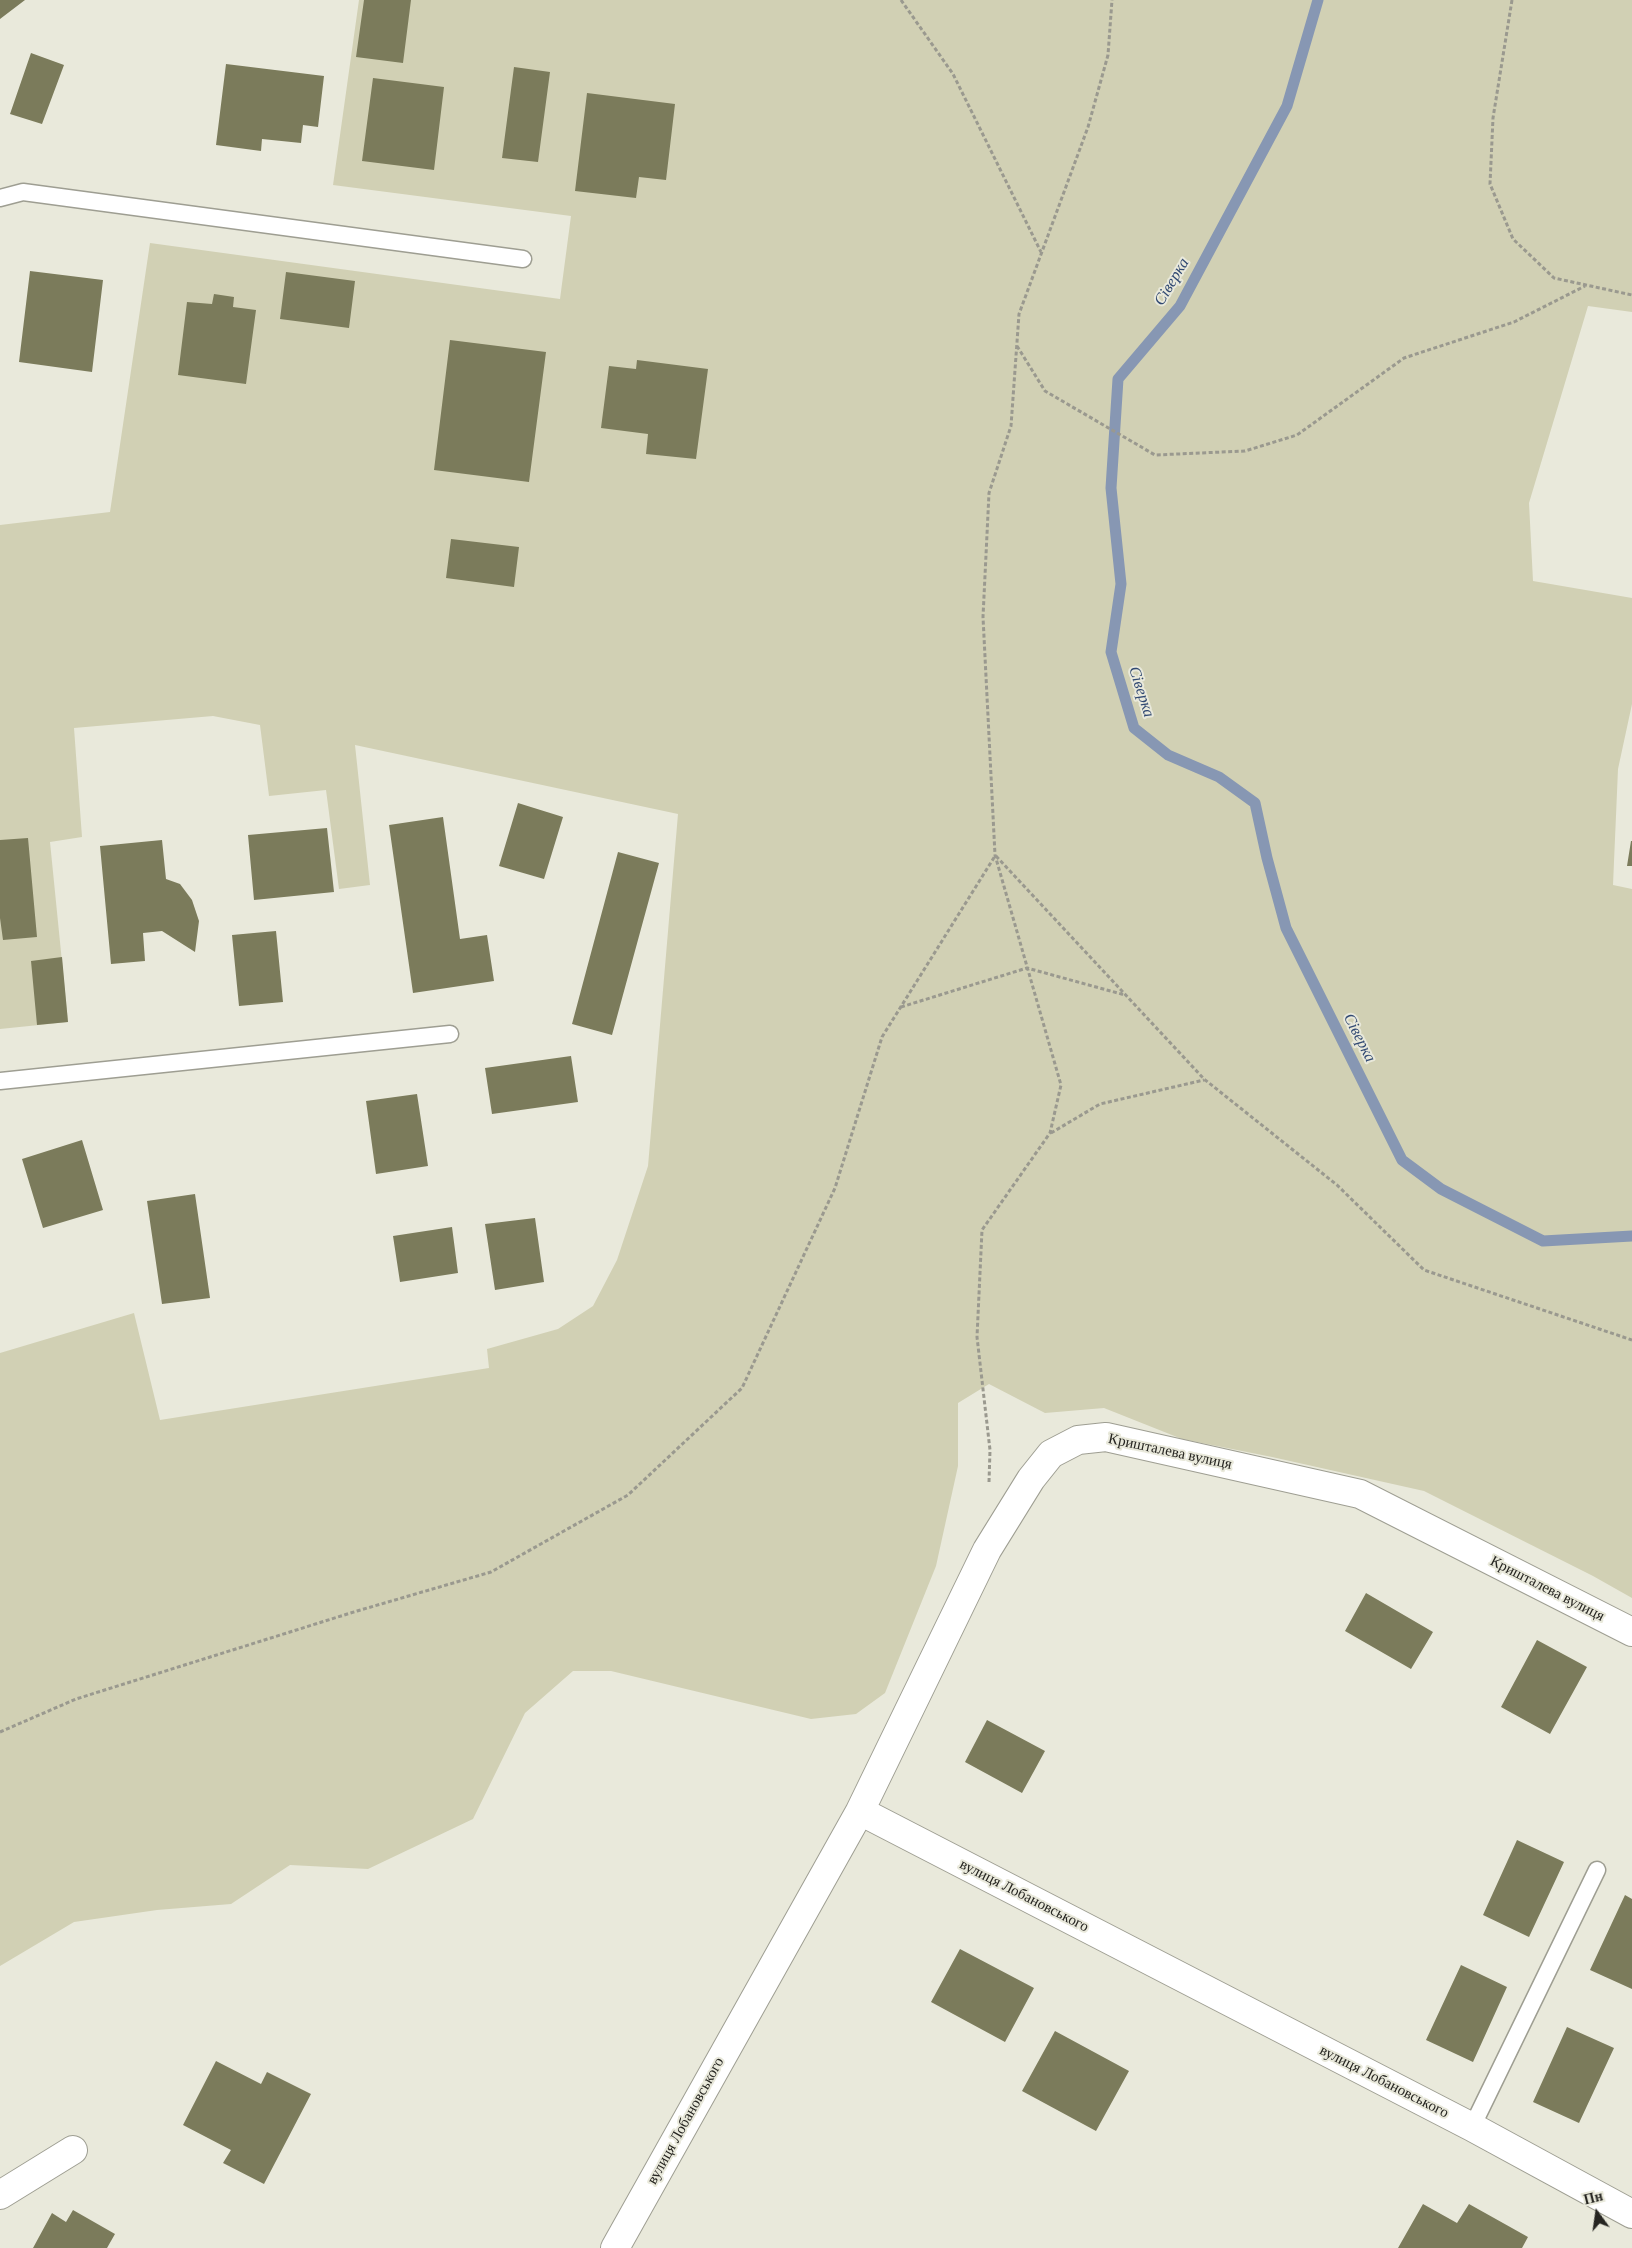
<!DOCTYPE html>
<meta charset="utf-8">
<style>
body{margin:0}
#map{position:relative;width:1632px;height:2248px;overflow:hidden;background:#e9e9db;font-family:"Times New Roman",serif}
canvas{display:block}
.north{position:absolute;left:1572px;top:2188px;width:50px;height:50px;-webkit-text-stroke:4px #e9e9db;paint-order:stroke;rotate:346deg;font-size:14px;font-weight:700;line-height:20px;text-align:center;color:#262521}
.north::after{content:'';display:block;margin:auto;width:18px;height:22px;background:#262521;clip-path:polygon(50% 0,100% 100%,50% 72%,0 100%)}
</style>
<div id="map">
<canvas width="1632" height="2248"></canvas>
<div class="north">Пн</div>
</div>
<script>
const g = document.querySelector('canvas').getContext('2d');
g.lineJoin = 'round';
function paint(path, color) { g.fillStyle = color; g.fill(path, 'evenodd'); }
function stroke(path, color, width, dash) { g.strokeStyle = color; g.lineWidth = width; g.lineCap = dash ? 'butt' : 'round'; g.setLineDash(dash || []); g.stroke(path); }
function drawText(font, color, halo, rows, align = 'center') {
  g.font = font + ' "Times New Roman",serif'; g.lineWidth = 4; g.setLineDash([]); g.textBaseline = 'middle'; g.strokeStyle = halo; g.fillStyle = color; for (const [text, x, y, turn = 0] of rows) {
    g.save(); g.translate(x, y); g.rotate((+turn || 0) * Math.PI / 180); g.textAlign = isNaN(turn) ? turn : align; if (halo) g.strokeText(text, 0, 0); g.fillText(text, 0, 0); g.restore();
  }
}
paint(new Path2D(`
 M359,0H1632V312L1588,306L1529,503L1533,581L1632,598V704L1618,769L1613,885L1632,889V1598L1593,1576L1424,1491L1272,1457L1182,1439L1104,1408L1045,1413L989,1384L958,1403V1466L936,1566L885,1693L856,1714L811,1719L611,1671H573L525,1713L473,1819L368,1869L290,1865L231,1904L157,1910L74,1922L0,1966V1353L134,1313L160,1420L489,1368L487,1349L558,1329L593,1306L617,1260L648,1166L678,814L355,745L370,885L339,889L326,790L269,796L260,725L213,716L74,728L82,837L50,842L68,1022L0,1029V525L110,512L150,243L560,299L571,216L333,185Z`), '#d1d0b4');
stroke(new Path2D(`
 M1318,0L1287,106L1180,306L1118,379L1111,488L1121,584L1111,652L1134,728L1168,755L1219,777L1255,803L1267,858L1286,928L1402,1160L1441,1189L1543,1241L1632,1236`), '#8797b3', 11);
paint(new Path2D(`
 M0,0H25L0,19Z
 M364,0H411L403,63L356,57Z
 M31,53L64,65L42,124L10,114Z
 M226,64L324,76L318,127L303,125L301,143L262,139L261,151L216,145Z
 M514,67L550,72L538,162L502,158Z
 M373,78L444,87L434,170L362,161Z
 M587,93L675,104L666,180L639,177L636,198L575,191Z
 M30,271L103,280L92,372L19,362Z
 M286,272L355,281L349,328L280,319Z
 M214,294L234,297L233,307L256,310L246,384L178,375L187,302L212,304Z
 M450,340L546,352L529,482L434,470Z
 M637,360L708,369L696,459L646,454L648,434L601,428L609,366L636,369Z
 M451,539L519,547L514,587L446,578Z
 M518,803L563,817L544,879L499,866Z
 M443,817L460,939L487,935L494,981L413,993L389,825Z
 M327,828L334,892L254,900L248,835Z
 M28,838L37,937L3,940L0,918V840Z
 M162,840L166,879L180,884L192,900L199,921L195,952L162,931L143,933L145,961L111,964L100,846Z
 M1631,841H1632V866H1627Z
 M618,852L659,863L612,1035L572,1024Z
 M276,931L283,1002L239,1006L232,935Z
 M62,957L68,1022L37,1025L31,961Z
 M571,1056L578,1102L492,1114L485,1068Z
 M417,1094L428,1166L376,1174L366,1101Z
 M82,1140L103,1210L43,1228L22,1159Z
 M195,1194L210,1298L162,1304L147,1201Z
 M535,1218L544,1282L495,1290L485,1224Z
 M452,1227L458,1273L400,1282L393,1236Z
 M1366,1593L1433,1632L1411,1669L1345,1631Z
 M1537,1640L1587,1667L1550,1734L1501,1707Z
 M987,1720L1045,1751L1022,1793L965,1762Z
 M1517,1840L1564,1862L1529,1937L1483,1915Z
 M1625,1895L1632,1899V1989L1590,1970Z
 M960,1949L1034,1988L1005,2042L931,2002Z
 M1461,1965L1507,1987L1473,2062L1426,2040Z
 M1567,2027L1614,2048L1579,2123L1533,2102Z
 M1055,2031L1129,2071L1096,2131L1022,2091Z
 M216,2061L261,2084L267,2072L311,2094L264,2184L223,2163L231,2150L183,2125Z
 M1423,2204L1457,2223L1469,2204L1528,2237L1522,2248H1398Z
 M73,2210L115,2234L107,2248H33L52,2213L66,2222Z`), '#7b7b5b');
const service = new Path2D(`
 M0,198L23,192L523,259
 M0,1081L450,1034
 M1472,2127L1597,1870`);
const minor = new Path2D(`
 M860,1811L987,1550L1031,1479L1051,1454L1078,1440L1106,1437L1360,1494L1632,1632
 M0,2195L73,2150
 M615,2248L860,1811L1472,2127L1632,2214`);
stroke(service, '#9e9e92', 19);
stroke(minor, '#9e9e92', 30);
stroke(new Path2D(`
 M901,0L953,74L1041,252
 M1512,0L1493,118L1490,184L1513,239L1554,278L1632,295
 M1017,346L1045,391L1155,455L1245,451L1297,435L1404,358L1514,322L1585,286
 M996,856L1204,1079L1337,1185L1424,1270L1632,1340
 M901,1007L1027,968L1125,995
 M1051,1133L1100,1104L1204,1080
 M989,1482L990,1450L977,1337L982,1230L1050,1133L1061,1085L995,855L983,617L989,493L1011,426L1019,314L1088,127L1108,55L1112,0
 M0,1732L76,1699L357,1611L491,1572L628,1495L742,1388L835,1188L882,1037L995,856`), '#9a998f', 3, [4, 2.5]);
stroke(service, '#fff', 16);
stroke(minor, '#fff', 28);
drawText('15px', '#262521', '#e9e9db', [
 ["Кришталева вулиця",1170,1452,12],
 ["Кришталева вулиця",1547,1589,27],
 ["вулиця Лобановського",1024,1896,27],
 ["вулиця Лобановського",1384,2082,27],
 ["вулиця Лобановського",686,2121,-61]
]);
drawText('italic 16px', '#314972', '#e9e9db', [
 ["Сіверка",1172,282,-59],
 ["Сіверка",1141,692,72],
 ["Сіверка",1359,1038,63]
]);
</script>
